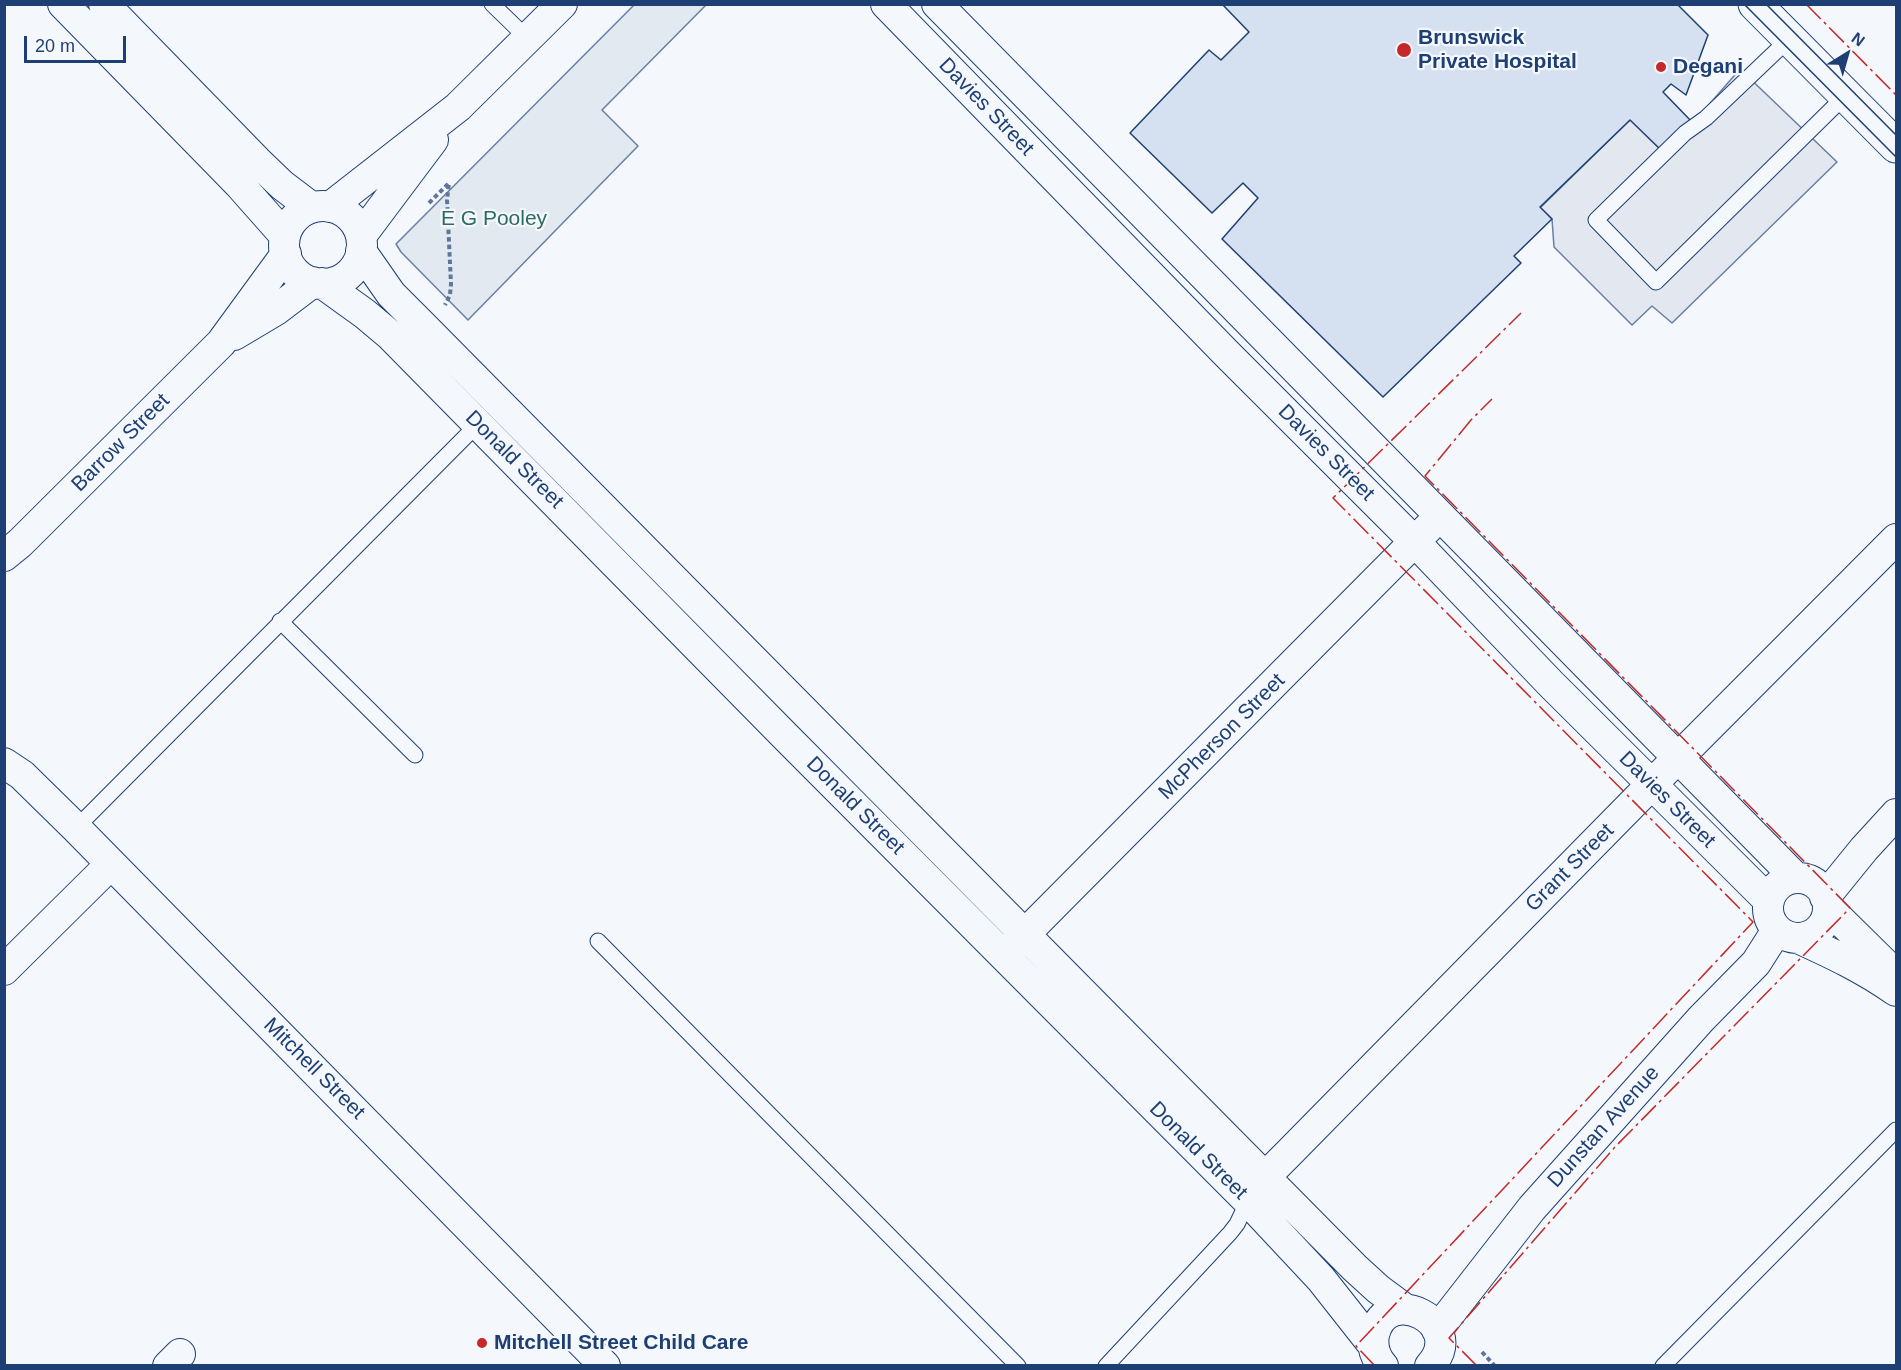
<!DOCTYPE html>
<style>
body{margin:0}
#map{position:relative;width:1901px;height:1370px;overflow:hidden;background:#f4f7fb;font-family:Arial,sans-serif}
canvas{display:block}
.frame{position:absolute;inset:0;border:6px solid #1d3f73;pointer-events:none}
.north{position:absolute;left:1817px;top:24px;width:60px;height:60px;-webkit-text-stroke:4px #f4f7fb;paint-order:stroke;rotate:37deg;font-size:16px;font-weight:700;line-height:24px;text-align:center;color:#1d3f73}
.north::after{content:'';display:block;margin:auto;width:21px;height:27px;background:#1d3f73;clip-path:polygon(50% 0,100% 100%,50% 72%,0 100%)}
.scale{position:absolute;left:24px;top:36px;width:102px;height:27px;box-sizing:border-box;border:3px solid #1d3f73;border-top:0;padding-left:8px;font-size:18px;line-height:21px;white-space:nowrap;color:#1d3f73;-webkit-text-stroke:4px #f4f7fb;paint-order:stroke}
</style>
<div id="map">
<canvas width="1901" height="1370"></canvas>
<div class="frame"></div>
<div class="north">N</div>
<div class="scale">20 m</div>
</div>
<script>
const g = document.querySelector('canvas').getContext('2d');
g.lineJoin = 'round';
function paint(path, color) { g.fillStyle = color; g.fill(path, 'evenodd'); }
function stroke(path, color, width, dash) { g.strokeStyle = color; g.lineWidth = width; g.lineCap = dash ? 'butt' : 'round'; g.setLineDash(dash || []); g.stroke(path); }
function drawText(font, color, halo, rows, align = 'center') {
  g.font = font + ' Arial,sans-serif'; g.lineWidth = 4.5; g.setLineDash([]); g.textBaseline = 'middle'; g.strokeStyle = halo; g.fillStyle = color; for (const [text, x, y, turn = 0] of rows) {
    g.save(); g.translate(x, y); g.rotate((+turn || 0) * Math.PI / 180); g.textAlign = isNaN(turn) ? turn : align; if (halo) g.strokeText(text, 0, 0); g.fillText(text, 0, 0); g.restore();
  }
}
const green = new Path2D(`
 M634,5H706L602,110L638,146L468,320L401,252L396,244Z`);
paint(green, '#e3e9f0');
stroke(green, '#687fa3', 1.5);
const parking = new Path2D(`
 M1740,69L1837,162L1672,323L1652,306L1632,325L1554,247L1552,219L1540,208L1630,120L1693,123Z`);
paint(parking, '#e3e8f0');
stroke(parking, '#687fa3', 1.5);
const building = new Path2D(`
 M1222,4H1677L1708,35L1686,95L1671,84L1663,92L1693,123L1663,152L1630,120L1540,207L1552,219L1514,256L1521,263L1383,397L1222,239L1258,198L1243,183L1212,213L1130,133L1209,50L1221,60L1249,32Z`);
paint(building, '#d5e0f0');
stroke(building, '#1d3f73', 1.5);
const lane = new Path2D(`
 M492,4L527,38
 M1789,39L1706,118L1685,133L1596,220L1656,282L1846,95
 M280,621L415,755
 M76,828L478,424
 M598,941L1018,1366
 M1106,1366L1230,1233L1237,1224L1248,1201
 M1663,1366L1896,1130`);
const street = new Path2D(`
 M63,4L239,184L285,236
 M104,4L257,161L282,185L311,207
 M886,4L1226,353L1415,542L1551,684L1769,901
 M937,4L1796,878
 M284 245a39 39 0 1 1 78 0a39 39 0 1 1-78 0Z
 M330,207L458,107L562,4
 M361,236L433,140
 M361,251L391,294L424,327L1355,1268L1378,1289L1405,1309
 M322,283L365,314L390,335L785,736L1248,1201L1321,1279L1373,1345
 M234,335L276,310L313,282
 M4,556L20,543L221,343L286,254
 M4,763L22,775L76,828L605,1366
 M1768 908a30 30 0 1 1 60 0a30 30 0 1 1-60 0Z
 M1825,897L1864,849L1896,814
 M1828,908L1896,975
 M1798,938C1833,954 1865,969 1896,991
 M1012,947L1428,528
 M4,970L111,864
 M1253,1194L1265,1177L1288,1154L1652,784L1896,539
 M1437,1330L1532,1208L1701,1019L1756,963L1777,930
 M168,1366L180,1354
 M1383,1366C1375,1357 1372,1346 1374,1335C1386,1281 1469,1323 1430,1366`);
const secondary = new Path2D(`
 M1755,4L1896,146`);
stroke(lane, '#1d3f73', 17);
stroke(street, '#1d3f73', 32);
stroke(secondary, '#1d3f73', 35);
stroke(new Path2D(`
 M429,203L449,183L447,200L451,284L450,295L445,305
 M1482,1352L1495,1366`), '#5e769c', 4, [4.5, 3]);
stroke(lane, '#f4f7fb', 15);
stroke(street, '#f4f7fb', 30);
stroke(secondary, '#f4f7fb', 33);
stroke(new Path2D(`
 M1744,4L1896,157
 M1766,4L1896,135`), '#1d3f73', 1.5);
stroke(new Path2D(`
 M1806,4L1896,95
 M1375,1366L1356,1346L1753,922L1333,498L1521,313
 M1477,1366L1449,1338L1615,1147L1850,908L1425,476L1471,420L1492,399`), '#c62828', 1.5, [21, 4.5, 3, 4.5]);
for (const [x, y, r, color] of [
 [1404,50,8,"#c62828"],
 [1661,67,6,"#c62828"],
 [482,1343,6,"#c62828"]
]) { const dot = new Path2D(); dot.arc(x, y, r, 0, 2 * Math.PI); g.fillStyle = color; g.fill(dot); stroke(dot, '#f4f7fb', 2); }
drawText('bold 21px', '#1d3f73', '#f4f7fb', [
 ["Brunswick",1418,38],
 ["Private Hospital",1418,62],
 ["Degani",1673,67],
 ["Mitchell Street Child Care",494,1343]
], 'left');
drawText('21px', '#1d3f73', '#f4f7fb', [
 ["Davies Street",986,107,46],
 ["Barrow Street",121,443,-45],
 ["Davies Street",1326,453,45],
 ["Donald Street",514,460,45],
 ["McPherson Street",1222,737,-45],
 ["Davies Street",1667,800,45],
 ["Donald Street",855,806,45],
 ["Grant Street",1570,868,-45],
 ["Mitchell Street",314,1069,45],
 ["Dunstan Avenue",1604,1127,-48],
 ["Donald Street",1198,1151,45]
]);
drawText('21px', '#2c6c60', '#f4f7fb', [
 ["E G Pooley",494,219]
]);
</script>
